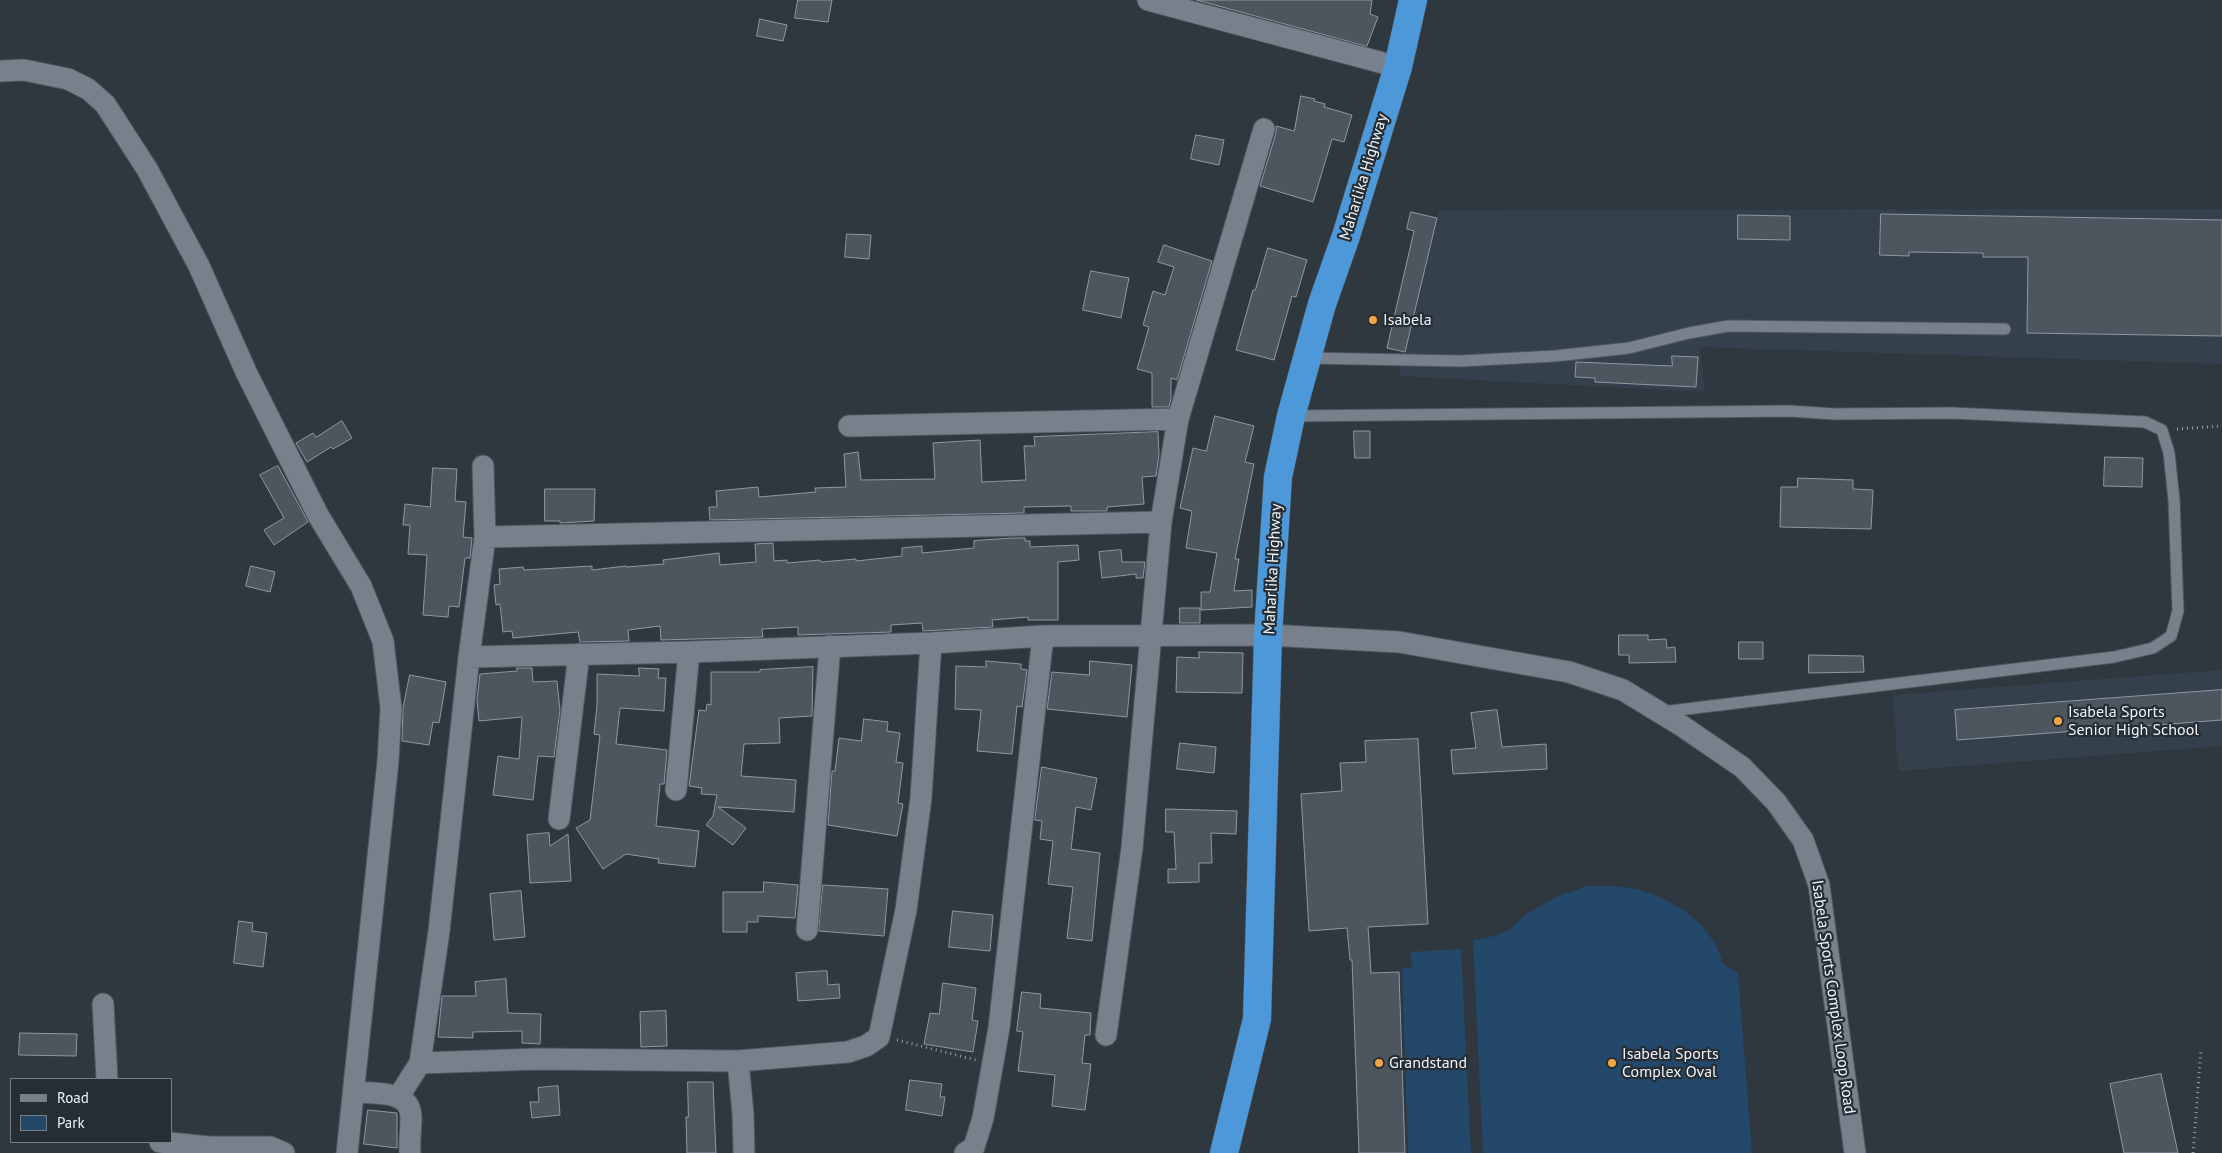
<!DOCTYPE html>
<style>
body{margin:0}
#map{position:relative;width:2222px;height:1153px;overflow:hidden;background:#2f373f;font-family:"PT Sans",sans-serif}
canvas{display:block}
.legend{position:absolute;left:10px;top:1078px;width:162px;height:65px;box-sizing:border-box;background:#252d35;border:1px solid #767d83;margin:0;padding:6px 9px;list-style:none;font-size:15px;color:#eff4f9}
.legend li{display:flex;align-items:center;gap:10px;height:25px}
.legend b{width:25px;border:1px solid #767d83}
</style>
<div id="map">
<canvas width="2222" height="1153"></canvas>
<ul class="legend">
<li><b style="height:6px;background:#78818b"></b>Road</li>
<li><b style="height:14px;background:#23486a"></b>Park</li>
</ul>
</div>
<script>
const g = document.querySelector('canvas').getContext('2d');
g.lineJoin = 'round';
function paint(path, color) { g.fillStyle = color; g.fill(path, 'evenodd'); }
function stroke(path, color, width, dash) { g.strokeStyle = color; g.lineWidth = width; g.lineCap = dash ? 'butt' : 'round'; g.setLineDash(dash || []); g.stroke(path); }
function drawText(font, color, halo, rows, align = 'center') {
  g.font = font + ' "PT Sans",sans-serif'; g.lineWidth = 4.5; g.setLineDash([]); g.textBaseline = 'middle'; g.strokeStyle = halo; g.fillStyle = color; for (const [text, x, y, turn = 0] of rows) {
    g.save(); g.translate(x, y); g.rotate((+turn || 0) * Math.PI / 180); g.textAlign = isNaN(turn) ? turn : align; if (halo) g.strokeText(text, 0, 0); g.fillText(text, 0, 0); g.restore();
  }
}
paint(new Path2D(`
 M2222,209V364L1700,347L1705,392L1399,376L1439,210Z
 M2222,670V746L1898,771L1893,695Z`), '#34414d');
paint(new Path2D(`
 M1588,886C1605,886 1622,885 1639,890C1674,898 1715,927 1723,964L1738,973L1752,1153H1483L1473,940L1494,936L1509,930L1525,915L1556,897Z
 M1461,949L1471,1153H1408L1402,969L1413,967L1410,952Z`), '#23486a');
const building = new Path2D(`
 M798,0H832L828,22L795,18Z
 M1197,0H1372L1370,14L1378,17L1367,46Z
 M760,19L787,25L783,41L757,36Z
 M1301,96L1315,99L1314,101L1325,104L1324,107L1352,115L1344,142L1332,139L1313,202L1260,186L1276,133V126L1294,131Z
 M1196,135L1224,140L1219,165L1191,159Z
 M1411,212L1437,218L1405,352L1387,348L1414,231L1407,229Z
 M1881,214L2222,220V336L2027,333L2028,257H1983V253L1909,252V256L1880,255Z
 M1738,215L1790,216V240L1738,239Z
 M847,234L871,235L869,259L845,257Z
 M1164,245L1212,261L1177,380L1171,378V398L1169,407H1152V373L1137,369L1149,327L1143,325L1153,291L1165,295L1174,267L1158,262Z
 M1268,248L1307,260L1296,297L1292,296L1274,360L1236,350L1253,290H1255Z
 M1091,271L1129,278L1121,318L1083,310Z
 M1672,356L1698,357L1696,387L1595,382V378L1575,377L1576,362L1672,366Z
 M1215,416L1254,426L1245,462L1254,464L1235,559H1239L1234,591L1252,590V607L1201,610V592H1210L1217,553L1186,548L1192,511L1180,508L1193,448L1206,451Z
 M342,421L352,438L333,449L331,447L307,462L296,443L313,433L316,437Z
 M1354,431H1370V458H1355Z
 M1158,432L1159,455L1156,476L1142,477L1144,504L1107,507V511H1071V506L1024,507V513L710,520L709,507H717L716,491L758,487L759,497L816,492L815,488L846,487L844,454L858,452L861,480L935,479L933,443L980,440L982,482L1026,480L1024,446H1035L1034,437Z
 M2105,457L2143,458L2142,487L2104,486Z
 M278,466L308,522L274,545L264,530L284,518L260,475Z
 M433,468L457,469L455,501L466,502L463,537L472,538L470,558H465L459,607L449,606L448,617L423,615L427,555L408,554L410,525H403L405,504L430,507Z
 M1798,478L1853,480V489L1873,490L1871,529L1780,527L1781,487H1797Z
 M545,489H595L594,521L560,523V521H545Z
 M1013,538H1025V541H1030V547L1078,545L1079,560L1058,562V620H1028V617L992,620L993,627L923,631L922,623L891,625V632L798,635V627L762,629L763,637L661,640L660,626L628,630L629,641L582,642H580L578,632L513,638L512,631L503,632L500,604L496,605L494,585L500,584L499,569L523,567L524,570L592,566V570L626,566V567L664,564L663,560L719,553L720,565L756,562L755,544L773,543L774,561L787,560V563L820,560L821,562L856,559V561L902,556V548L922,546V553L974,548V541Z
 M1121,550L1122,562H1145L1143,578H1136V574L1102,578L1099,552Z
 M251,566L275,572L270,592L246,586Z
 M1180,608H1200V623H1180Z
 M1619,635H1648V640L1666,639L1667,648L1675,647L1676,662L1629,663V655H1619Z
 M1739,642H1763V659H1739Z
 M1199,652L1243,653L1242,693L1176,692L1177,657L1199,658Z
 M1809,655L1863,656L1864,672L1809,673Z
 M986,661L1021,664V669L1027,670L1022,707L1017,706L1012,754L977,751L981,710L955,709L956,666L986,667Z
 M1090,661L1132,665L1127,717L1047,709L1052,672L1089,675Z
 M813,667L812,716L779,718L780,743L744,744L741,776L796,780L794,812L718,807L746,828L733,845L706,825L713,816L717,795L701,794L702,788L689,786L699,710L706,711L707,704L711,705V672H760V670Z
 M517,668H532L533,682L557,681L560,710L554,757L538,756L533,800L493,795L498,756L519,759L522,717L479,721L477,700L480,674L517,671Z
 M639,668L659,669L658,678H666L664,711L620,708L616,744L667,750L664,784H660L656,826L699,831L695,867L658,863L659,859L626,854L603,869L576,828L590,820L600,735L594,734L597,705V674L639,676Z
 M410,675L446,682L439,723L433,722L429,745L402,741L403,708Z
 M2222,690V720L1957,740L1955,710Z
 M1497,710L1502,747L1546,744L1547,769L1453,774L1451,750L1476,748L1471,713Z
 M864,719L888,722L887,731L900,733L896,762L903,763L898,803L903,804L897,836L828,825L832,771H835L839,738L861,741Z
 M1418,739L1428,924L1368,927L1371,973L1399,972L1405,1153H1359L1352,960H1350L1347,928L1309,931L1301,794L1342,791L1340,763L1366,762L1365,741Z
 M1180,743L1216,747L1214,773L1177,769Z
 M1042,767L1097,778L1091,810L1076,807L1071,849L1100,853L1092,941L1067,938L1073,887L1048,884L1053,841L1040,839L1042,821L1035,820Z
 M1166,809L1237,811L1236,834L1211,833L1212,863H1199V882L1168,883V869H1176L1174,832H1166Z
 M549,833L550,846L568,834L571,881L530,883L527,835Z
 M764,882L798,885L795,918L758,916V922H747V932H723V892H763Z
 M823,885L888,889L884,936L819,931Z
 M521,891L525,937L494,940L490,894Z
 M953,911L993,915L990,951L949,947Z
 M239,921L253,923L252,931L267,933L263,967L234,963Z
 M827,971L828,985L839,984L840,998L798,1001L796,973Z
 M506,979L508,1013L541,1014L540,1044L522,1043V1031L473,1032V1038L438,1037L442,996H476L475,982Z
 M943,983L976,988L972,1020L978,1021L973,1052L924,1044L930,1013L939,1014Z
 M1022,992L1041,994L1040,1008L1091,1013L1090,1035H1085L1082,1063L1091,1064L1085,1110L1052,1106L1055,1075L1018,1071L1023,1032L1017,1031Z
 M666,1011L667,1046L641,1047L640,1012Z
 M20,1033L77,1034L76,1056L19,1055Z
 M2161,1074L2178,1153H2124L2110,1084Z
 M910,1080L942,1084L940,1097H945L942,1116L906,1110Z
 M688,1082H713L716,1153H687L686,1117H688Z
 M558,1086L560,1115L532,1118L530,1102H539L538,1088Z
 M368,1110L397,1113V1148L364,1144Z`);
paint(building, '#4d555e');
stroke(building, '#8f99a2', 1);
const service = new Path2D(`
 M1308,358L1460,361L1555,356L1629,348L1689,333L1728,326L2005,329
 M1291,416L1790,411L1834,414L1952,413L2145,422L2162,430L2169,453L2174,500L2178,611L2171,636L2153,648L2114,657L1662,712`);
const minor = new Path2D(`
 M1148,0L1398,67
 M0,71L24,70L68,79L88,89L105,104L147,169L199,266L247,374L318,515L361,586L383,641L391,708L388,761L347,1153
 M849,426L1178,419
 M485,537L1161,522
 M469,657L689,652L931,643L1043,636L1268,635L1399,642L1569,672L1623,690L1682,726L1742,767L1776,802L1803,840L1819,885L1855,1153
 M676,790L689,652
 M559,819L579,654
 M807,930L830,646
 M103,1004L107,1079
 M1106,1035L1132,848L1161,522L1178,419L1264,129
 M420,1063L538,1059L738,1061
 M355,1092C375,1094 411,1089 411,1118C411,1130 409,1141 410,1153
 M399,1096L420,1063L439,931L469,657L485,537L483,466
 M160,1142L209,1147H270L284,1153
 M744,1153L743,1114L738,1061L848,1052L866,1046L879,1037L906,910L921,798L931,643
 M965,1153L974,1147L983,1118L999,1028L1043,636`);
const trunk = new Path2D(`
 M1224,1153L1257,1019L1268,635L1278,477L1291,416L1322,304L1346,236L1398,67L1413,0`);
stroke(service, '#4f565d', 13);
stroke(minor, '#4f565d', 23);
stroke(trunk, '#4f565d', 29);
stroke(new Path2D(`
 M2177,429L2222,426
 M897,1040L976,1060
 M2193,1153L2201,1049`), '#989ea4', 3, [1, 4]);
stroke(service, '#78818b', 11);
stroke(minor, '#78818b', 21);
stroke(trunk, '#4c98d8', 28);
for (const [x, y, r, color] of [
 [1373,320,5,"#f4a443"],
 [2058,721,5,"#f4a443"],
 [1379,1063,5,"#f4a443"],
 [1612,1063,5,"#f4a443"]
]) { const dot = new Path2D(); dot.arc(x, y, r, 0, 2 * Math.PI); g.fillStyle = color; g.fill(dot); stroke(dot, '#252d35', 2); }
drawText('16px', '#eff4f9', '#252d35', [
 ["Maharlika Highway",1364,177,-73],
 ["Maharlika Highway",1273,569,-87],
 ["Isabela Sports Complex Loop Road",1833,997,82]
]);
drawText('16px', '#eff4f9', '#252d35', [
 ["Isabela",1383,320],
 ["Isabela Sports",2068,712],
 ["Senior High School",2068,730],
 ["Isabela Sports",1622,1054],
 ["Complex Oval",1622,1072],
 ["Grandstand",1389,1063]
], 'left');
</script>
